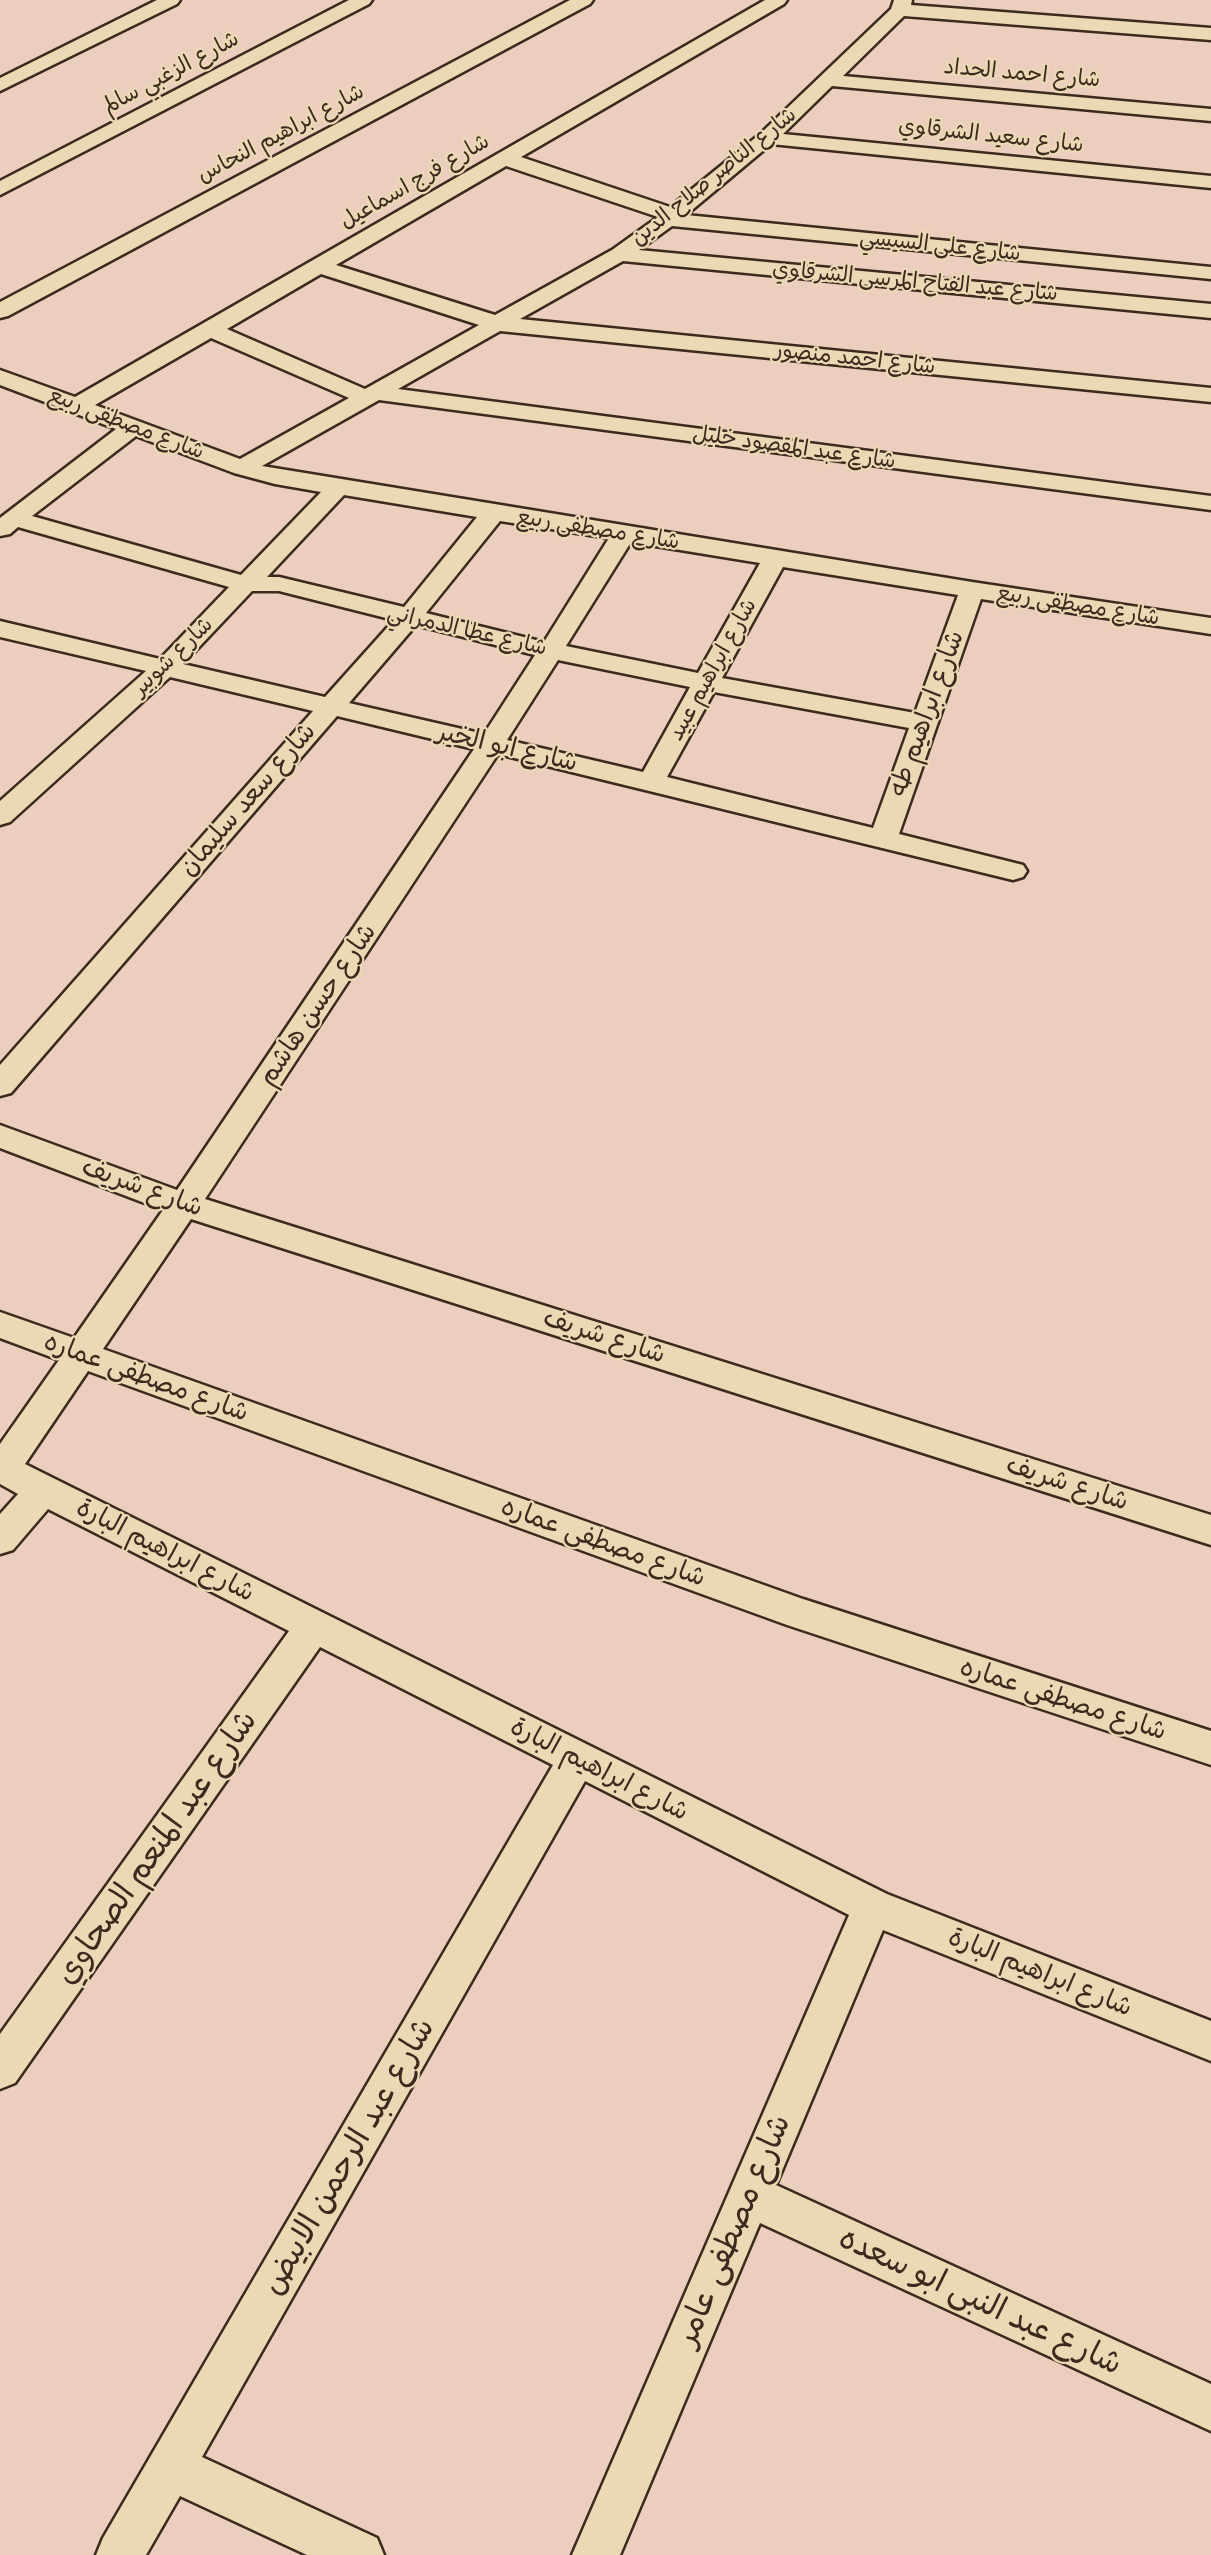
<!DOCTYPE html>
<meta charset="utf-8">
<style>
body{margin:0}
canvas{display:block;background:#ebcebd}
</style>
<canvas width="1211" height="2555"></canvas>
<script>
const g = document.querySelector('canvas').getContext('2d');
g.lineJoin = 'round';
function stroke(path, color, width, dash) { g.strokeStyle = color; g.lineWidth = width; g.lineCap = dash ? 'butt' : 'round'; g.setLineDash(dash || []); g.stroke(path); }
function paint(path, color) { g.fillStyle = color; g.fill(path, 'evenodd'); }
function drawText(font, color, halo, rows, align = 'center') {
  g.font = font + ' Caveat,"Playpen Sans Arabic",sans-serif'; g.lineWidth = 4.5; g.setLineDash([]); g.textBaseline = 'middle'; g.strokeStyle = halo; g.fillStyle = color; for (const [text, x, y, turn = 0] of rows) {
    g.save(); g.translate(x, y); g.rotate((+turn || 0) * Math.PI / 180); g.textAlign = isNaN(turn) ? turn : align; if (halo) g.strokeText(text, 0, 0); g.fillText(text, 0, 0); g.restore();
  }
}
const minor = new Path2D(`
 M157,0H180L177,4L0,91V78Z
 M349,0H372L369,4L0,195V181Z
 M570,0H593L590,4L8,316L0,318V302Z
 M765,0H787L784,4L521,157L670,207L760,134L891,9L894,0H912L911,5L1211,28V40L904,16L843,76L1211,109V121L832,86L783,134L1211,176V188L771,144L686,215L1211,267V279L672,226L639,250L1211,304V318L623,261L520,319L1211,388V402L500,331L398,389L1211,496V510L379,400L262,466L972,582L1211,618V634L981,599L899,834L1023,865L1027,871L1023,877L1013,880L498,754L205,1199L1211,1515V1545L191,1219L103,1349L803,1599L1211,1731V1765L787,1625L88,1371L25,1464L887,1894L1211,2021V2061L883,1930L776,2185L1211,2384V2431L760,2223L620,2555H572L849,1915L585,1781L202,2457L377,2538L384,2555H307L180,2496L146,2555H96L103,2538L553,1765L320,1647L15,2083L0,2089V2034L289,1631L48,1509L13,1550L0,1554V1514L18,1494L0,1484V1444L59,1360L0,1338V1312L74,1338L163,1210L0,1148V1125L177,1190L474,749L337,716L11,1093L0,1096V1065L313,711L170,677L10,822L0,825V801L146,671L0,637V621L160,659L229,587L18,527L10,534L0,536V518L116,429L0,385V370L75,397ZM506,166L658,217L612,250L495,315L336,265ZM321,274L479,325L365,389L227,329ZM211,338L349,398L240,459L95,405ZM136,436L234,473L275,484L321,492L241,575L32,516ZM344,495L477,517L404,607L279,577H267ZM500,521L609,538L544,642L426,613ZM631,542L760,563L698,673L566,646ZM783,567L958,595L915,713L722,678ZM252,591H279L394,620L325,697L183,664ZM416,625L535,655L484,734L349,703ZM558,660L690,687L643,772L507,740ZM714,692L909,728L873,828L667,777Z`);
stroke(minor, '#3b2a1e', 5);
paint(minor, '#ebd8b5');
drawText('22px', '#3b2a1e', '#ebd8b5', [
 ["شارع الزغبي سالم",171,73,-28],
 ["شارع احمد الحداد",1022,74,5],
 ["شارع ابراهيم النحاس",281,134,-28],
 ["شارع سعيد الشرقاوي",991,136,6],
 ["شارع الناصر صلاح الدين",714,177,-39],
 ["شارع فرج اسماعيل",415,182,-30],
 ["شارع على السيسي",940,246,6],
 ["شارع عبد الفتاح المرسى الشرقاوي",915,282,5],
 ["شارع احمد منصور",855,359,6],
 ["شارع مصطفى ربيع",126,424,21],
 ["شارع عبد المقصود خليل",794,448,8],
 ["شارع مصطفى ربيع",598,530,9],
 ["شارع مصطفى ربيع",1078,606,9],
 ["شارع عطا الدمراني",467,631,13],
 ["شارع شوبير",173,657,-44],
 ["شارع ابراهيم عبيد",713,670,-61]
]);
drawText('26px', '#3b2a1e', '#ebd8b5', [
 ["شارع ابراهيم طه",927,714,-70],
 ["شارع ابو الخير",507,748,13],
 ["شارع سعد سليمان",248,800,-49],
 ["شارع حسن هاشم",318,1005,-56],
 ["شارع شريف",142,1188,20],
 ["شارع شريف",604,1337,18],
 ["شارع مصطفى عماره",146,1378,20],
 ["شارع شريف",1067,1484,18],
 ["شارع مصطفى عماره",603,1543,20],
 ["شارع ابراهيم البارة",165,1551,27],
 ["شارع مصطفى عماره",1063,1700,18],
 ["شارع ابراهيم البارة",599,1770,27],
 ["شارع ابراهيم البارة",1040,1973,22]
]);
drawText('32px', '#3b2a1e', '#ebd8b5', [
 ["شارع عبد المنعم الصحاوي",157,1848,-55],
 ["شارع عبد الرحمن الابيض",349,2157,-60],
 ["شارع مصطفى عامر",734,2231,-67],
 ["شارع عبد النبى ابو سعده",980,2302,25]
]);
</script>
